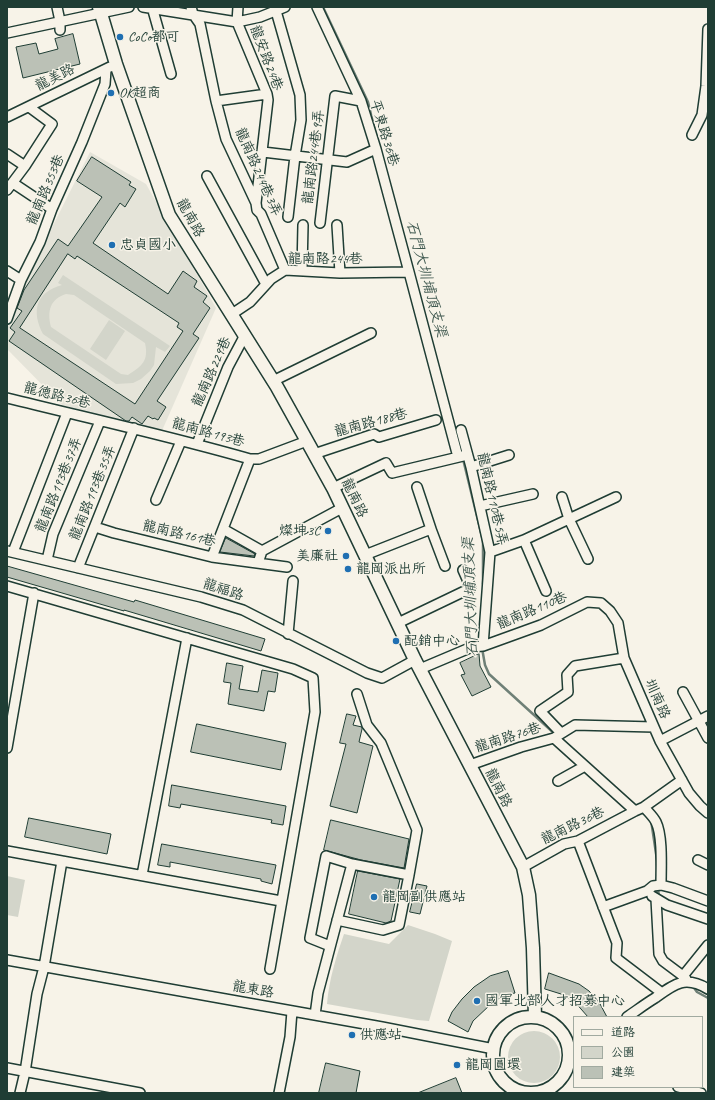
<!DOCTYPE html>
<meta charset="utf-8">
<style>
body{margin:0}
#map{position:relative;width:715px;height:1100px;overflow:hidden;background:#f7f3e8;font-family:Caveat,"LXGW WenKai TC",sans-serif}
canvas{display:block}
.frame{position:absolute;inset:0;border:8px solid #1f3d34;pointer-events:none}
.legend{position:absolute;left:573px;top:1016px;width:130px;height:72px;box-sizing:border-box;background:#f7f3e8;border:1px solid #a1aaa0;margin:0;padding:5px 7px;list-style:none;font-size:12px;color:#1f3d34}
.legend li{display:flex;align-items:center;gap:8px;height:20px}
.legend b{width:20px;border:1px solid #a1aaa0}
</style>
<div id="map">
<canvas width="715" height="1100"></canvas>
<div class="frame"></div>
<ul class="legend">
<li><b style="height:5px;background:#f7f3e8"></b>道路</li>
<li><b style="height:11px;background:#d3d5ca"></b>公園</li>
<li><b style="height:11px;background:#bbc1b6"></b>建築</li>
</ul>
</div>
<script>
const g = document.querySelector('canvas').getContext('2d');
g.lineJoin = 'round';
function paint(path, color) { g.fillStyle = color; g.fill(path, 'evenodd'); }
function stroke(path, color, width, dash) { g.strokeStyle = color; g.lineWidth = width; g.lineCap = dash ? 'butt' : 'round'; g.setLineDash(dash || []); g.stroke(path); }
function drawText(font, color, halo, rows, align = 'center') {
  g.font = font + ' Caveat,"LXGW WenKai TC",sans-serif'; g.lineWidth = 3; g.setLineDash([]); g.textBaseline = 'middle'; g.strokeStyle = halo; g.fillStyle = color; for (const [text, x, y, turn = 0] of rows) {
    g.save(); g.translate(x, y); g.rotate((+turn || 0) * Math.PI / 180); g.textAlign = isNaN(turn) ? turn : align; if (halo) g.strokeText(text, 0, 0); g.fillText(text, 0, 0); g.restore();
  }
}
paint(new Path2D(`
 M90,152L146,184L216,308L161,433L62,405L7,349V331L12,307Z`), '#e5e4d9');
paint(new Path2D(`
 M63,275L170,346L165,352L156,347L154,365L150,371L141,379L133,383L116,384L43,334C31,311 36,292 62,285L58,283ZM66,294L74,295L145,343C149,361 142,366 128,375L121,374L51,327C47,311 50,299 66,294Z
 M109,320L125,331L106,360L90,349Z
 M7,876L25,880L18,917L7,915Z
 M408,925L435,934L452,941L429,1021L417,1020L327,1004C329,980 336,957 344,934L389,944Z
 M508 1057a26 26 0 1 1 52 0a26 26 0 1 1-52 0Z`), '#d3d5ca');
stroke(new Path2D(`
 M323,7L368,102L376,135
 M463,459L483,541V584
 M482,648L485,665L489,674L556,735
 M640,810L651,820L657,860
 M658,887L659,898
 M692,985L697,992L708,998`), '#6f8077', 2.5);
const building = new Path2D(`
 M73,34L80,64L23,78L16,47L36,43L39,54L58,49L55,39Z
 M92,157L131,182L129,185L136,189L125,207L120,203L93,243L168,294L183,271L197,281L194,287L207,296L203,302L210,308L193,334L199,338L157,401L166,407L158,420L154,418L153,419L148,416L142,424L132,417L129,421H126L9,341L15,332L10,328L22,311L17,308L24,290L58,239L68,246L102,197L77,181ZM68,254L75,259L77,256L179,323L177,327L183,331L135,404L20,328Z
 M226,538L255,554L254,556L220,552Z
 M7,566L134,602L135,600L265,639L261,651L124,610V611L7,577Z
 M479,654L480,666L491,687L472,696L461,675L465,674L460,663Z
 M227,663L243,666L239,689L258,692L262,670L278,673L275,692L268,691L264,711L228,704L231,683L224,682Z
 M347,714L356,716L353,725L362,727V729L359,742L373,746L357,813L330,806L346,744L340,743Z
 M197,724L286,743L281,770L191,752Z
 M172,785L286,806L283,825L271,823L272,820L181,804L180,808L169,806Z
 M29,818L111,834L107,854L25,837Z
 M331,820L409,839L404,868L361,860L324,850Z
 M162,844L276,865L272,884L261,881V879L170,862V867L158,865Z
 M358,871L400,879L391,921L386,923L349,914Z
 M417,884L427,886L420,914L410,912Z
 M508,971L515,993L504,995L491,1004L473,1021L468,1032L448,1021L452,1012L462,999L474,987L490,976Z
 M549,973L579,984L589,991L599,1002L607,1017H588L574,1001L561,994L545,989Z
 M326,1063L360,1071L356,1093H319Z
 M456,1078L462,1093H418Z`);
paint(building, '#bbc1b6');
stroke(building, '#1f3d34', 1);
const minor = new Path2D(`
 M57,7L60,21V30
 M143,7L237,22L260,17L285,7
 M152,7L171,74
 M191,7L193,14L200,24L216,101L226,139L256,203L257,210L261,214L285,270
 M238,7L237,22L267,94L268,100L256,203
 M317,7L361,101L376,149L409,272L458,457
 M276,11L300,95L301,120L295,156L288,217
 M7,33L129,7
 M216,101L267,94
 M7,117L110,67
 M692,135L702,115L706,86L708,29
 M263,152L347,162L376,149
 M7,154L25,166
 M207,176L266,284
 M13,183L52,209
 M7,190L25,166L52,124L29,107
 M320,223L335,96L361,101
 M337,225L340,273
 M302,270L303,225
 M7,271L21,280
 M232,314L250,302L271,279L285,270L340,273L409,272
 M7,319L21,280L40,242L52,209L82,142L105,84L106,70
 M273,381L371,333
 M7,398C88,418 170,436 250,459H259L307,441
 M461,430L471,467L490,552L483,646
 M197,444L228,367L245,335
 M314,454L374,434L379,437L436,420
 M471,467L509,455
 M333,488L386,463L392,473L463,456
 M562,497L569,519L588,559
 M156,500L181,441
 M480,506L533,494
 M95,527L114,533L212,557L287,567
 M223,529L262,551
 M431,529L445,566
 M524,540L546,591
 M7,551L201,597L243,610L367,673L382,678L415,660
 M13,552L67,413
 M490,552L524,540L616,497
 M365,555L431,529L417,487
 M212,557L250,459
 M47,560L53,534L100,421
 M258,563L262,551L342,508
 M78,568L134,428
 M7,586L293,669L313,678L315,712L270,969
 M398,623L471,588L463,570
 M288,634L293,581
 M420,669L472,647L483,646L541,625L587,602L601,603L610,611L618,623L624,658L660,741L689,793L700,806L708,813
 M683,692L708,738
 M561,733L540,711L568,692L567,675L575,666L624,658
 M554,738L635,811L644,807C648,812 653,816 656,822C663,836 661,868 661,885
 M660,741L708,716
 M7,748L34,593
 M470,765L521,747L554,738L575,725L654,727
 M558,781L585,766
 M644,807L682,780
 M578,841L617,943L616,958L662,993
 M7,851L281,901
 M698,860L708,865
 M523,867L564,844L578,841L635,811
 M142,875L187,638
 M652,896L667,905L708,919
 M656,899L659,954L663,961L683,976
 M603,907L647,891L653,886L661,885L673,888L708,901
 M337,920L383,930L399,925L409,875
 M330,946L310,938L326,856L352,864
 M7,960L382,1027L494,1049
 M686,979L683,976L708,945
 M315,1015L318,993L352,864L409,875L417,830L381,743L367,725L357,694
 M627,1017C636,1011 645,1004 655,998C674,984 685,975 708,989
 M570,1056L574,1053
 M568,1062L574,1063
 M7,1068L140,1093
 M678,1087L701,1093
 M20,1093L25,1072L37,994L44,967L62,861
 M279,1093L290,1037L292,1011`);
const major = new Path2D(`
 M99,7L116,64L169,215L277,387L307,441L333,488L415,660L523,867L529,895L533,948L535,1017
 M493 1055a38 38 0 1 1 76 0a38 38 0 1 1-76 0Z`);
stroke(minor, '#1f3d34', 12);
stroke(major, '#1f3d34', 15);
stroke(minor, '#f7f3e8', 9);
stroke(major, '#f7f3e8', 12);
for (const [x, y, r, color] of [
 [120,37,4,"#1f6fb2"],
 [111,93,4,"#1f6fb2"],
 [112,245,4,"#1f6fb2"],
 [328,531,4,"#1f6fb2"],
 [346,556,4,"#1f6fb2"],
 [348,569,4,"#1f6fb2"],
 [396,641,4,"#1f6fb2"],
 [374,897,4,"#1f6fb2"],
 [477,1001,4,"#1f6fb2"],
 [352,1035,4,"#1f6fb2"],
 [457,1065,4,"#1f6fb2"]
]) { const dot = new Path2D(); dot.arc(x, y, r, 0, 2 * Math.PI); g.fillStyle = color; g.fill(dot); stroke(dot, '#f7f3e8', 1.5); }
drawText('14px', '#1f3d34', '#f7f3e8', [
 ["CoCo都可",128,37],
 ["OK超商",119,93],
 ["忠貞國小",120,245],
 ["燦坤3C",320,531,"right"],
 ["美廉社",338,556,"right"],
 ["龍岡派出所",356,569],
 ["配銷中心",404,641],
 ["龍岡副供應站",382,897],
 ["國軍北部人才招募中心",485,1001],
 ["供應站",360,1035],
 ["龍岡圓環",465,1065]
], 'left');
drawText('14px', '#1f3d34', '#f7f3e8', [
 ["龍安路24巷",266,58,69],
 ["龍美路",55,78,-27],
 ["平東路36巷",384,133,73],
 ["龍南路244巷9弄",314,157,-83],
 ["龍南路244巷3弄",258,172,66],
 ["龍南路353巷",46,190,-67],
 ["龍南路",190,218,61],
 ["龍南路244巷",325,259],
 ["龍南路229巷",212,372,-66],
 ["龍德路36巷",57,396,14],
 ["龍南路188巷",371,423,-15],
 ["龍南路193巷",208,433,15],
 ["龍南路193巷37弄",59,485,-68],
 ["龍南路193巷35弄",93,493,-68],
 ["龍南路",354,498,64],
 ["龍南路110巷5弄",492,499,77],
 ["龍南路161巷",179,534,13],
 ["龍福路",223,590,18],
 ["龍南路110巷",532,611,-23],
 ["圳南路",657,699,66],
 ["龍南路76巷",508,738,-18],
 ["龍南路",498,788,63],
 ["龍南路36巷",573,826,-26],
 ["龍東路",253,990,10]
]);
drawText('italic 15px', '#405950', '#f7f3e8', [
 ["石門大圳埔頂支渠",426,279,75],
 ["石門大圳埔頂支渠",471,597,-92]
]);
</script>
